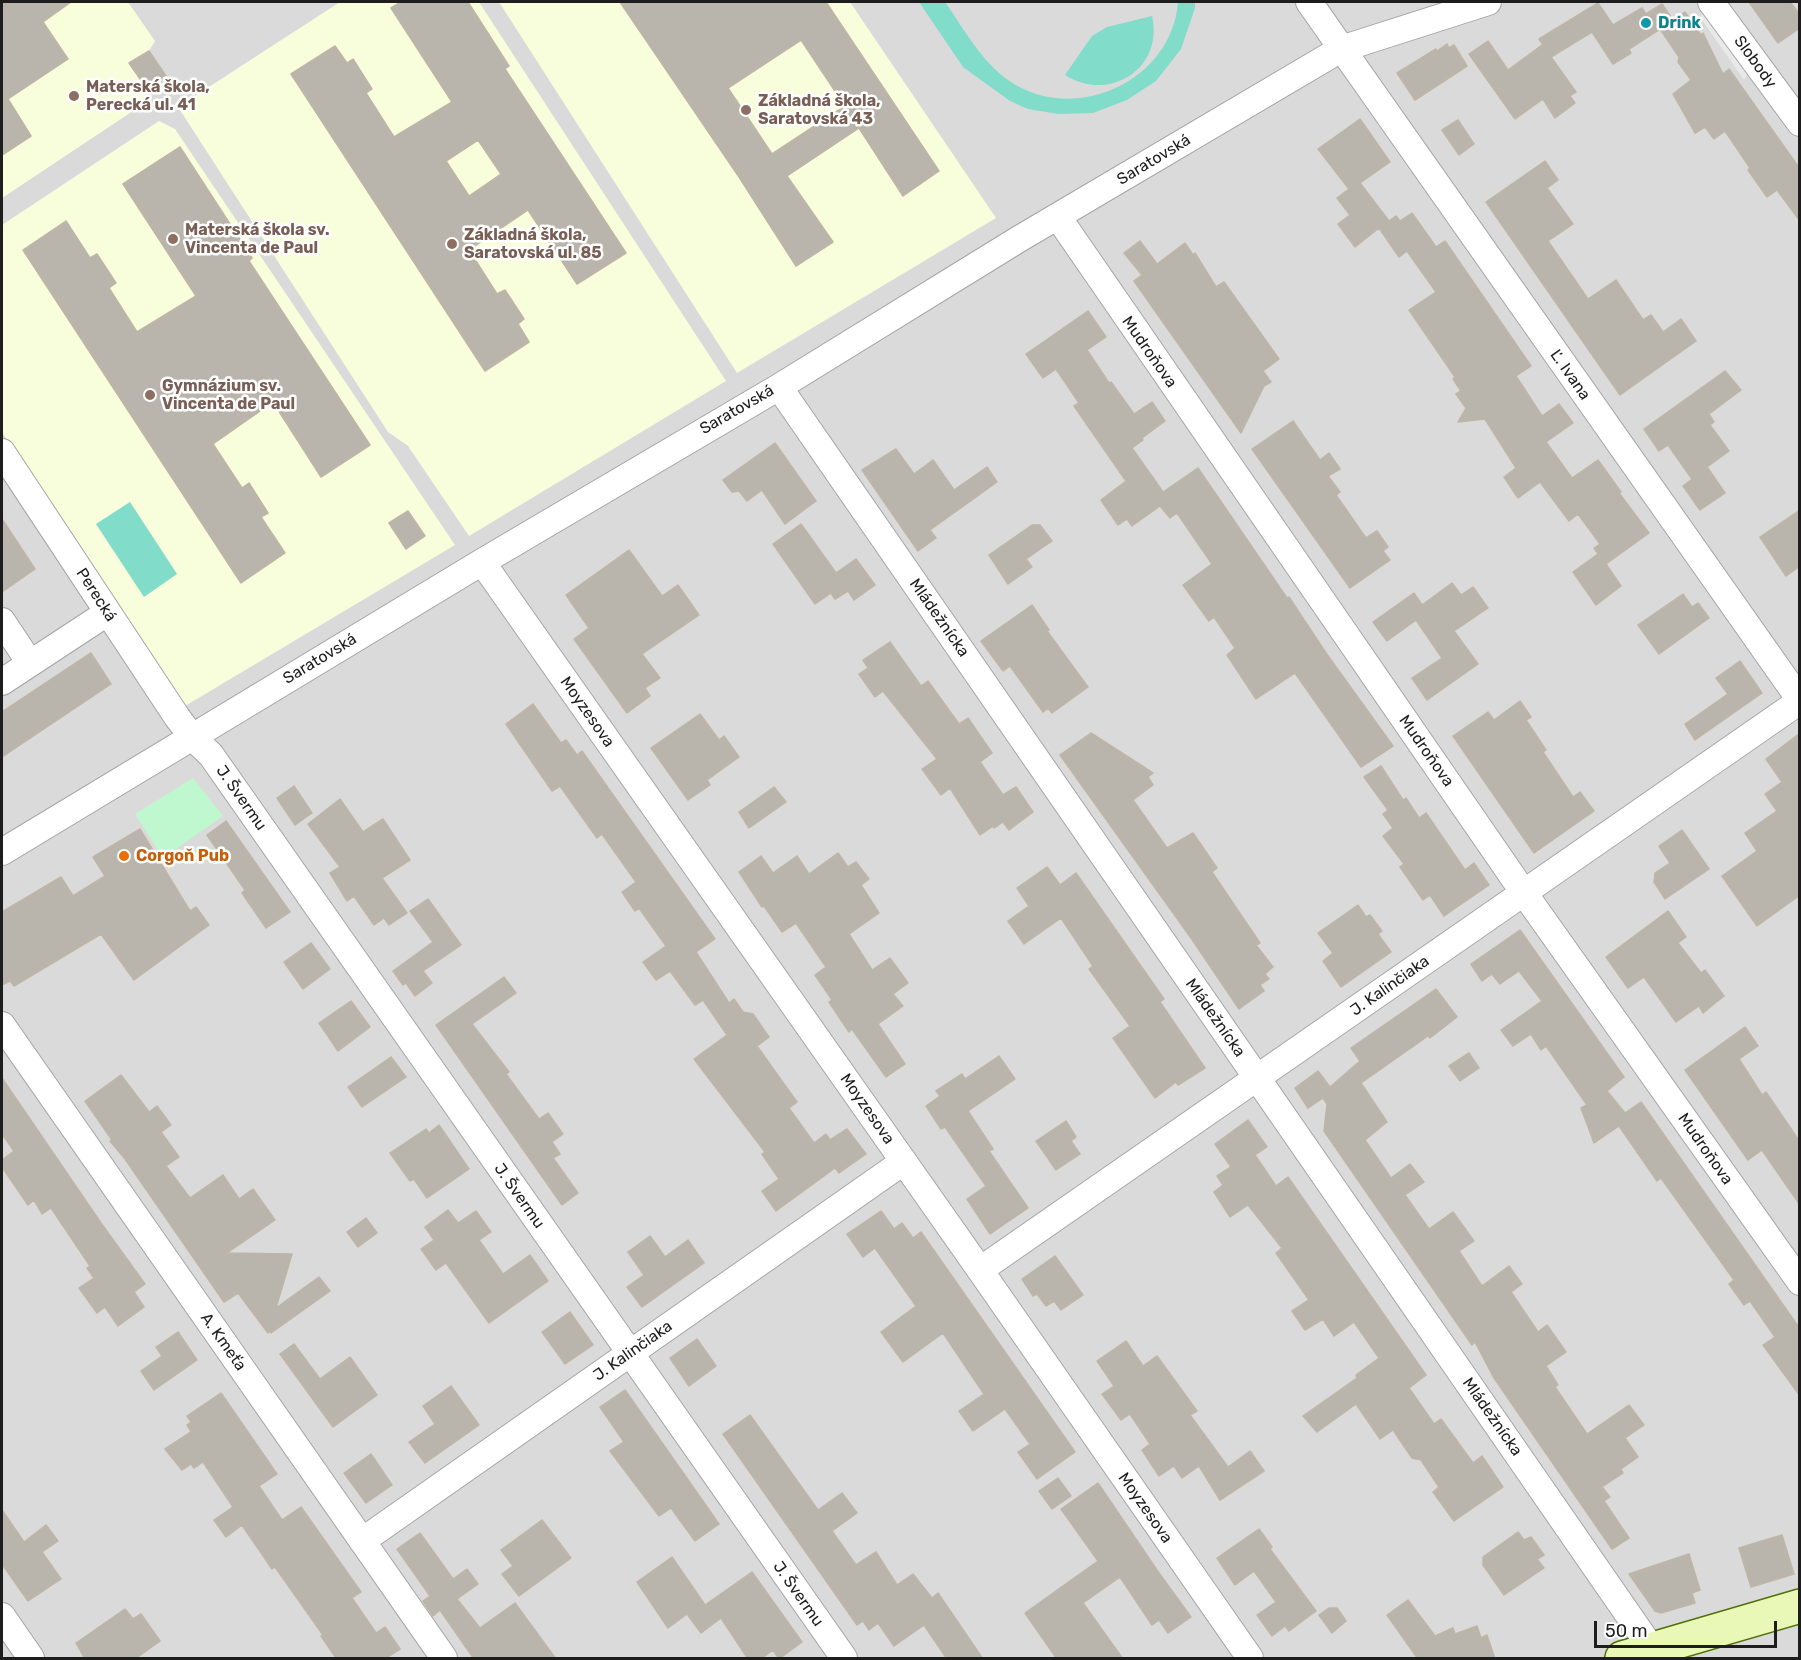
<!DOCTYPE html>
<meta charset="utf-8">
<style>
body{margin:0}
#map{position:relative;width:1801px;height:1660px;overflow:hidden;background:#eeece2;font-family:Rubik,sans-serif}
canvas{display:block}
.frame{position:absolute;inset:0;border:3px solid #1d1d1d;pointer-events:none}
.scale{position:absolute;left:1594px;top:1621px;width:183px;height:27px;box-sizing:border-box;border:3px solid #1d1d1d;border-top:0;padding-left:8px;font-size:18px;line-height:21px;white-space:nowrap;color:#1d1d1d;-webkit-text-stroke:4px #fff;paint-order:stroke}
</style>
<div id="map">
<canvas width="1801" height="1660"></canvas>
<div class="frame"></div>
<div class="scale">50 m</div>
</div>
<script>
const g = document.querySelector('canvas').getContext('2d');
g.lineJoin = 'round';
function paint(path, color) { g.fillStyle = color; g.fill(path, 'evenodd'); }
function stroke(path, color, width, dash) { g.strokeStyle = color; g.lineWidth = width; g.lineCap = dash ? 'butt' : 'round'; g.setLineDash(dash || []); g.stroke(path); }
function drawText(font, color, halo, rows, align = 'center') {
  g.font = font + ' Rubik,sans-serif'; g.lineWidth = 5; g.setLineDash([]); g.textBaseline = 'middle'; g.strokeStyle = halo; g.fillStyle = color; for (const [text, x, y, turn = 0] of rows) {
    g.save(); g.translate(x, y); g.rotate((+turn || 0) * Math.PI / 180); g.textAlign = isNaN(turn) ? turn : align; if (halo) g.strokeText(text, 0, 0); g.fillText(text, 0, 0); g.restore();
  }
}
paint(new Path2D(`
 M2,2H1799V1658H2Z`), '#dbdada');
paint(new Path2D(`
 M2,2H128L155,41L149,51L130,63L147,89L145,103L2,198Z
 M340,2H479L726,381L469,536L408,446L388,432L178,107Z
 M499,2H850L996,218L737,373Z
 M159,121L175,129L455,545L180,709L2,432V225Z`), '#f8fedb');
paint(new Path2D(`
 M193,778L223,816L163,858L135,814Z`), '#bff8ce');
paint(new Path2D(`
 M919,2H945C964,29 981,61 1008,80C1073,126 1172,82 1178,2H1195V8L1181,49L1156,81L1127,100L1093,113L1058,114L1028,109L1010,101L963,67Z
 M1152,16C1164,69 1109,103 1065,75L1092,36L1107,27Z
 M130,502L177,574L144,597L96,524Z`), '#81dcc9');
paint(new Path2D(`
 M1708,3L1753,66L1744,80L1700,17Z`), '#e9e9e9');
const building = new Path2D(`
 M2,2H71L43,22L68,59L8,99L31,136L2,155Z
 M401,2H468L509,66L505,69L626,253L577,284L528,210L469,250L497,294L505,290L524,319L518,324L529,342L485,371L291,74L335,46L347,63L353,59L372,89L366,93L394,137L452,102L391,8ZM478,140L501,174L469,196L446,161Z
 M620,2H826L939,171L903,196L859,128L787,176L833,242L796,266L739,177ZM801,40L845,106L772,154L728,88Z
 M1749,2H1790L1800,15V28L1778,43Z
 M1598,3L1613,25L1642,8L1646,14L1662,4L1673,20L1685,12L1701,35L1703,33L1723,74L1729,69L1800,169V221L1777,190L1767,197L1748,170L1750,168L1725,131L1714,139L1705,127L1695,133L1673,94L1691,80L1678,62L1679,57L1660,29L1629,49L1631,53L1613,64L1592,32L1551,57L1576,92L1570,96L1575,103L1555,118L1543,99L1515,119L1469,54L1488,41L1508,70L1542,45L1547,51L1539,39Z
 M1447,44L1449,48L1454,45L1467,66L1415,100L1397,73L1436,49L1437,51Z
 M149,51L166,76L147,89L129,63Z
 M1360,119L1390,162L1360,183L1389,221L1396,216L1400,221L1412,213L1436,247L1445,241L1531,366L1516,376L1542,416L1559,404L1573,423L1546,442L1572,478L1598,460L1621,492L1619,493L1649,533L1606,564L1621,586L1596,605L1573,572L1598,554L1603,561L1594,548L1600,544L1578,514L1569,521L1540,482L1518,498L1504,477L1516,468L1485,419L1458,422L1466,408L1456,394L1461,391L1453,379L1455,377L1409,310L1436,292L1407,251L1399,257L1379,228L1355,247L1338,224L1350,215L1337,198L1349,189L1318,149Z
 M1458,120L1474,144L1459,155L1442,130Z
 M180,147L252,258L249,261L370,445L321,477L273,402L213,444L242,488L249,483L268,513L261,517L285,553L241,583L23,250L66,221L90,258L97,254L116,283L109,288L137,332L196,296L123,184Z
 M1545,161L1558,180L1547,188L1573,224L1548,241L1588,299L1616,280L1643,320L1651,315L1663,332L1681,319L1696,341L1620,395L1486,202Z
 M1140,241L1157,264L1185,243L1193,255L1195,253L1216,287L1224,282L1279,359L1263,371L1271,382L1264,386L1241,433L1134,281L1142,275L1124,253Z
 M1088,311L1106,337L1087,350L1109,383L1111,382L1134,414L1152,402L1165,421L1142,438L1143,440L1132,448L1163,492L1198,468L1287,598L1289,597L1326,653L1393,746L1361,767L1295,673L1256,699L1227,655L1235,648L1214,617L1209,621L1183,585L1212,564L1177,513L1170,518L1160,506L1132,526L1127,519L1118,525L1101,500L1126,481L1074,406L1079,403L1056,369L1043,378L1026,354Z
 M1725,371L1741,390L1709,414L1714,422L1710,425L1729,451L1707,467L1725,493L1700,510L1683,486L1692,479L1668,445L1659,451L1644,429Z
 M1293,421L1320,460L1329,453L1340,469L1328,476L1340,492L1336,495L1366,538L1377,531L1388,547L1383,551L1390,560L1350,588L1252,449Z
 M775,443L816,501L785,524L762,490L747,501L739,491L732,492L723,480Z
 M896,449L914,474L933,460L954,490L987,467L997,482L930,530L936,538L918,551L862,470Z
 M1800,510V566L1786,576L1760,537Z
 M408,511L425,536L406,549L389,523Z
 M2,519L35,569L2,592Z
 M801,524L836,573L856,559L875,585L854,600L848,591L835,599L831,593L815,604L773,544Z
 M1032,525H1040L1052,541L1026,559L1032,567L1008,584L989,555Z
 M629,550L662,596L678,585L699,615L642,654L660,678L645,688L650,696L627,713L574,639L589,628L566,595Z
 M1452,583L1461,595L1473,587L1488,608L1454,631L1478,664L1427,700L1412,678L1442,658L1416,620L1387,641L1373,622L1414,593L1422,605Z
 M1683,594L1692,607L1698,603L1709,618L1659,654L1638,625Z
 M1032,605L1049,630L1047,631L1088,687L1052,713L1048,708L1043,712L1010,666L1003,671L981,641Z
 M890,642L921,686L928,681L959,724L968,718L992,753L980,762L1003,795L1016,787L1033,812L1009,830L1003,822L994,828L993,826L980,835L950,788L941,795L922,769L937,759L883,691L875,697L859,674L868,668L863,660Z
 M91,653L111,684L2,757V712Z
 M1740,661L1762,693L1695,740L1685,724L1728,694L1716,678Z
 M1520,701L1531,717L1526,720L1546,750L1543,752L1573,797L1580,792L1594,811L1534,853L1453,736L1488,712L1494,720Z
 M533,704L561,743L566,740L577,755L582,751L715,939L696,952L729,1003L734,999L743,1012L753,1014L769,1037L757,1046L797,1102L789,1108L814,1143L826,1134L830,1140L847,1129L866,1154L839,1173L835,1168L776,1211L762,1191L779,1179L762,1154L765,1152L694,1059L727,1035L703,1000L695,1005L670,971L656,980L643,962L666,946L639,908L635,911L622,892L636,882L602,834L597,838L560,786L552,791L506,724Z
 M700,714L719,740L724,736L739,757L707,780L710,785L688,800L651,748Z
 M1091,733L1153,773L1148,777L1153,785L1133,800L1167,848L1193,833L1217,868L1212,872L1260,943L1256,945L1273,967L1265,974L1269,979L1260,985L1264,991L1239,1009L1191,938L1060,755Z
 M1800,733V895L1757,926L1722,876L1757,851L1745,833L1777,811L1765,794L1782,782L1766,759Z
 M1381,766L1403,800L1406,798L1419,818L1426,813L1465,870L1474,863L1489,885L1444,916L1430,895L1423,900L1400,867L1404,864L1383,836L1393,828L1383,814L1388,810L1364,777Z
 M294,786L312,813L295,825L277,798Z
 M774,787L786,802L749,828L739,812Z
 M340,799L363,832L383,819L410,860L382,878L407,913L389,925L384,918L374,925L354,896L347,901L330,873L340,867L308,824Z
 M226,821L290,912L266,928L242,893L245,890L207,835Z
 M140,829L190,911L196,907L209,925L134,980L101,934L14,986L10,981L2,985V912L61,877L73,896L105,876L93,857Z
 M1682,830L1709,869L1665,899L1654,882L1655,873L1670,863L1659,846Z
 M838,853L848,867L856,862L869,879L861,885L879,913L849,934L872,970L890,958L908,983L893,994L903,1006L878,1024L905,1064L886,1077L852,1029L849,1032L829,1002L832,1000L815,975L826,967L796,923L782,932L764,906L762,907L739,872L761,856L773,873L797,856L809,874Z
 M1047,867L1060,885L1076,873L1164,999L1160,1002L1205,1068L1178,1085L1176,1082L1155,1098L1113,1038L1130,1026L1089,969L1093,966L1061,918L1024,944L1008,921L1029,906L1017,888Z
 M428,899L461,945L423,971L432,983L415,996L406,983L403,985L393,971L433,942L410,911Z
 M1358,905L1366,917L1370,915L1382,931L1378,934L1391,952L1341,987L1323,961L1333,953L1318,933Z
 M1668,911L1686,937L1678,943L1701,973L1705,970L1724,996L1703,1013L1699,1006L1676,1022L1644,977L1628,988L1606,957Z
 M1520,930L1624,1077L1607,1091L1625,1113L1641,1102L1800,1329V1396L1763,1345L1775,1337L1750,1301L1744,1305L1729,1284L1734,1280L1661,1178L1657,1181L1619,1126L1594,1143L1581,1108L1587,1105L1546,1046L1541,1050L1531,1034L1513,1046L1501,1030L1542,1001L1519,971L1500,984L1492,974L1482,981L1471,964Z
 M311,943L330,969L303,989L284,962Z
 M504,977L516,993L472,1024L509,1072L506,1074L539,1119L548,1113L563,1134L552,1142L560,1154L553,1158L578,1193L562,1205L436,1025Z
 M1436,989L1457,1017L1430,1038L1428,1036L1361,1083L1387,1122L1365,1140L1391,1178L1410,1164L1424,1182L1405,1195L1429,1229L1453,1212L1474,1241L1459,1251L1482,1286L1509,1266L1522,1284L1511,1292L1538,1332L1547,1325L1566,1352L1546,1366L1558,1385L1555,1387L1587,1434L1629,1405L1644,1425L1625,1438L1638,1457L1621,1469L1623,1473L1602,1487L1610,1497L1604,1501L1629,1538L1612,1549L1494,1378L1475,1342L1472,1345L1324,1131L1327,1104L1323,1098L1308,1108L1295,1088L1318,1071L1330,1087L1360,1061L1351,1048Z
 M351,1001L370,1027L338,1051L319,1023Z
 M1745,1027L1758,1046L1739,1059L1762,1095L1766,1092L1800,1142V1205L1762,1150L1748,1160L1685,1070Z
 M1469,1053L1479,1068L1460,1081L1449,1066Z
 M999,1056L1015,1079L968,1111L993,1149L989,1151L1028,1208L990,1234L967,1199L986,1186L945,1127L941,1129L926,1106L940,1096L936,1091L962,1074L965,1079Z
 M391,1057L406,1077L362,1107L348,1087Z
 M121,1075L149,1112L157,1106L171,1125L161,1132L179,1157L166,1166L190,1198L223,1175L239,1199L253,1189L275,1220L227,1253L292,1254L276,1308L319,1277L330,1291L271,1333L269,1330L268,1333L238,1293L224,1302L125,1159L110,1141L112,1140L85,1101Z
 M2,1078L101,1223L145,1284L134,1292L144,1307L118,1326L105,1307L97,1313L79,1288L94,1278L87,1268L90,1266L51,1208L42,1214L34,1200L28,1205L2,1167V1160L14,1151L2,1134Z
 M1248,1120L1267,1147L1255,1155L1276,1186L1288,1177L1426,1375L1409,1388L1434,1424L1441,1419L1473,1463L1482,1456L1503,1487L1454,1521L1433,1492L1439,1487L1421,1460L1412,1458L1393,1430L1380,1439L1356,1404L1317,1432L1303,1416L1357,1378L1356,1375L1379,1358L1354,1322L1334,1336L1323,1319L1305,1330L1292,1311L1309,1300L1276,1253L1282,1248L1248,1205L1230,1217L1214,1192L1223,1185L1217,1176L1231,1167L1215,1144Z
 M1066,1121L1076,1137L1071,1141L1080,1154L1056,1170L1036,1141Z
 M439,1125L469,1169L427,1198L414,1179L410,1181L390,1153L426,1129L429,1133Z
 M448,1210L458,1223L476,1211L491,1232L479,1240L503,1274L530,1255L548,1281L489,1323L446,1263L436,1270L421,1249L434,1240L425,1227Z
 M881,1211L894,1229L902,1223L913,1238L921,1232L1075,1452L1037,1479L1018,1452L1030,1444L1005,1409L973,1431L959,1411L984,1394L943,1333L903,1362L881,1332L916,1306L875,1248L863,1257L847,1234Z
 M366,1218L377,1233L358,1247L347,1232Z
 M650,1236L665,1257L688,1240L704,1263L642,1307L627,1287L644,1275L628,1252Z
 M1055,1256L1083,1295L1061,1310L1054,1301L1046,1306L1037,1294L1033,1296L1022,1279Z
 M570,1312L593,1345L565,1364L542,1332Z
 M178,1332L197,1360L154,1390L141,1371L162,1356L156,1347Z
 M697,1339L716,1366L689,1386L670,1358Z
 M1126,1341L1143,1366L1157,1356L1197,1411L1190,1415L1228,1467L1250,1451L1264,1471L1220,1500L1199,1466L1182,1478L1174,1466L1159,1476L1142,1450L1150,1444L1130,1414L1121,1420L1102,1394L1114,1386L1097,1361Z
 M294,1344L320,1379L350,1357L377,1395L333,1427L280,1354Z
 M451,1386L479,1425L425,1463L409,1442L435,1424L423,1406Z
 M625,1390L719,1524L695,1541L671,1508L659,1516L610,1451L624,1442L600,1407Z
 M221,1393L277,1474L259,1486L282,1520L301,1507L361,1592L352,1598L376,1633L385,1627L400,1649L386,1658H336L321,1636L323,1635L275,1567L272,1569L242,1525L226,1537L214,1520L233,1507L203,1462L194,1468L191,1464L182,1470L165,1449L191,1432L187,1425L191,1422L187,1416Z
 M750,1415L818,1510L842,1493L857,1513L832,1531L856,1565L876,1552L897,1585L913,1574L932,1598L938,1593L983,1659H947L924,1625L894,1646L878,1623L869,1630L863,1621L857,1625L723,1434Z
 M371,1454L392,1485L366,1503L344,1473Z
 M1058,1478L1071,1496L1052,1509L1039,1491Z
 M1098,1483L1159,1573L1191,1617L1168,1633L1159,1620L1152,1625L1120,1577L1083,1603L1123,1659H1057L1025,1613L1098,1561L1061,1509Z
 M2,1510L24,1542L46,1525L58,1541L42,1552L61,1579L28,1601L2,1564Z
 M542,1520L571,1558L519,1596L502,1574L513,1566L501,1550Z
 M1259,1529L1272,1547L1270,1549L1316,1611L1289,1631L1285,1626L1272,1636L1257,1615L1276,1602L1254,1571L1235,1585L1217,1558Z
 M1518,1532L1524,1540L1531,1537L1544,1555L1537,1559L1544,1568L1504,1595L1483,1565V1557Z
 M420,1533L453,1579L467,1569L478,1584L457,1599L480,1628L515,1603L556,1659H474L440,1610L433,1616L423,1601L430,1596L397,1549Z
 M1782,1535L1794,1574L1751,1587L1739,1548Z
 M1689,1554L1700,1590L1692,1593L1695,1603L1661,1613L1655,1611L1629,1574Z
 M672,1557L705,1605L752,1572L802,1642L779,1659L773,1650L761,1659H748L721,1618L701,1633L687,1614L668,1628L637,1582Z
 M1408,1600L1435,1636L1453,1628L1455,1634L1477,1626L1481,1638L1487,1635L1495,1659H1418L1387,1615Z
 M1329,1608H1337L1346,1621L1332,1633L1319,1615Z
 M125,1609L133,1619L141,1614L160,1641L135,1659H85L76,1643Z`);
paint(building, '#bab5ac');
stroke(building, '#bfb5a5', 1.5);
const street = new Path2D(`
 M1309,2L1800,700
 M1711,2L1800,123
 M1058,217L1524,893L1800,1282
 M779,387L1652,1649
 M2,452L177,717L192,737L211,755L844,1658
 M482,562L980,1270L1250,1658
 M2,621L30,663
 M2,682L107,613
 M2,852L482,562L779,387L1019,239L1341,49L1488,2
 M2,1025L444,1658
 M980,1270L1800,701
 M362,1541L903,1162
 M2,1616L31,1658`);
const secondary = new Path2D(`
 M1622,1658L1800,1606`);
stroke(street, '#a4a4a4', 28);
stroke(secondary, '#527007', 36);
stroke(street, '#fff', 26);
stroke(secondary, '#e9f8b6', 33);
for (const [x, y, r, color] of [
 [1646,23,6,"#0f9aa8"],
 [74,96,6,"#8d6e63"],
 [746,110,6,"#8d6e63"],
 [173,239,6,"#8d6e63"],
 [452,244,6,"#8d6e63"],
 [150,395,6,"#8d6e63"],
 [124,856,6,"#e8710a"]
]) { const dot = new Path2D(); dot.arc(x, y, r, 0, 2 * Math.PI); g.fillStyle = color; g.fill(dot); stroke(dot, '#fff', 2); }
drawText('bold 16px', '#0d838f', '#fff', [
 ["Drink",1658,23]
], 'left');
drawText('16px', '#1d1d1d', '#fff', [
 ["Slobody",1755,62,54],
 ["Saratovská",1154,160,-31],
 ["Mudroňova",1149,352,55],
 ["Ľ. Ivana",1570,375,55],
 ["Saratovská",737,410,-30],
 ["Perecká",96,595,57],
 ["Mládežnícka",939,618,55],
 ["Saratovská",320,659,-31],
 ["Moyzesova",587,712,55],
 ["Mudroňova",1426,751,55],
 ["J. Švermu",241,798,55],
 ["J. Kalinčiaka",1390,986,-35],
 ["Mládežnícka",1215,1018,55],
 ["Moyzesova",867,1109,55],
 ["Mudroňova",1705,1149,55],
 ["J. Švermu",519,1196,55],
 ["A. Kmeťa",223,1342,55],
 ["J. Kalinčiaka",633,1351,-35],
 ["Mládežnícka",1492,1417,55],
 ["Moyzesova",1145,1508,55],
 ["J. Švermu",798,1594,55]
]);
drawText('bold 16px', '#785e54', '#fff', [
 ["Materská škola,",86,87],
 ["Perecká ul. 41",86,105],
 ["Základná škola,",758,101],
 ["Saratovská 43",758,119],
 ["Materská škola sv.",185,230],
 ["Vincenta de Paul",185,248],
 ["Základná škola,",464,235],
 ["Saratovská ul. 85",464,253],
 ["Gymnázium sv.",162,386],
 ["Vincenta de Paul",162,404]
], 'left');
drawText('bold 16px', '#c56008', '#fff', [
 ["Corgoň Pub",136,856]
], 'left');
</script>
